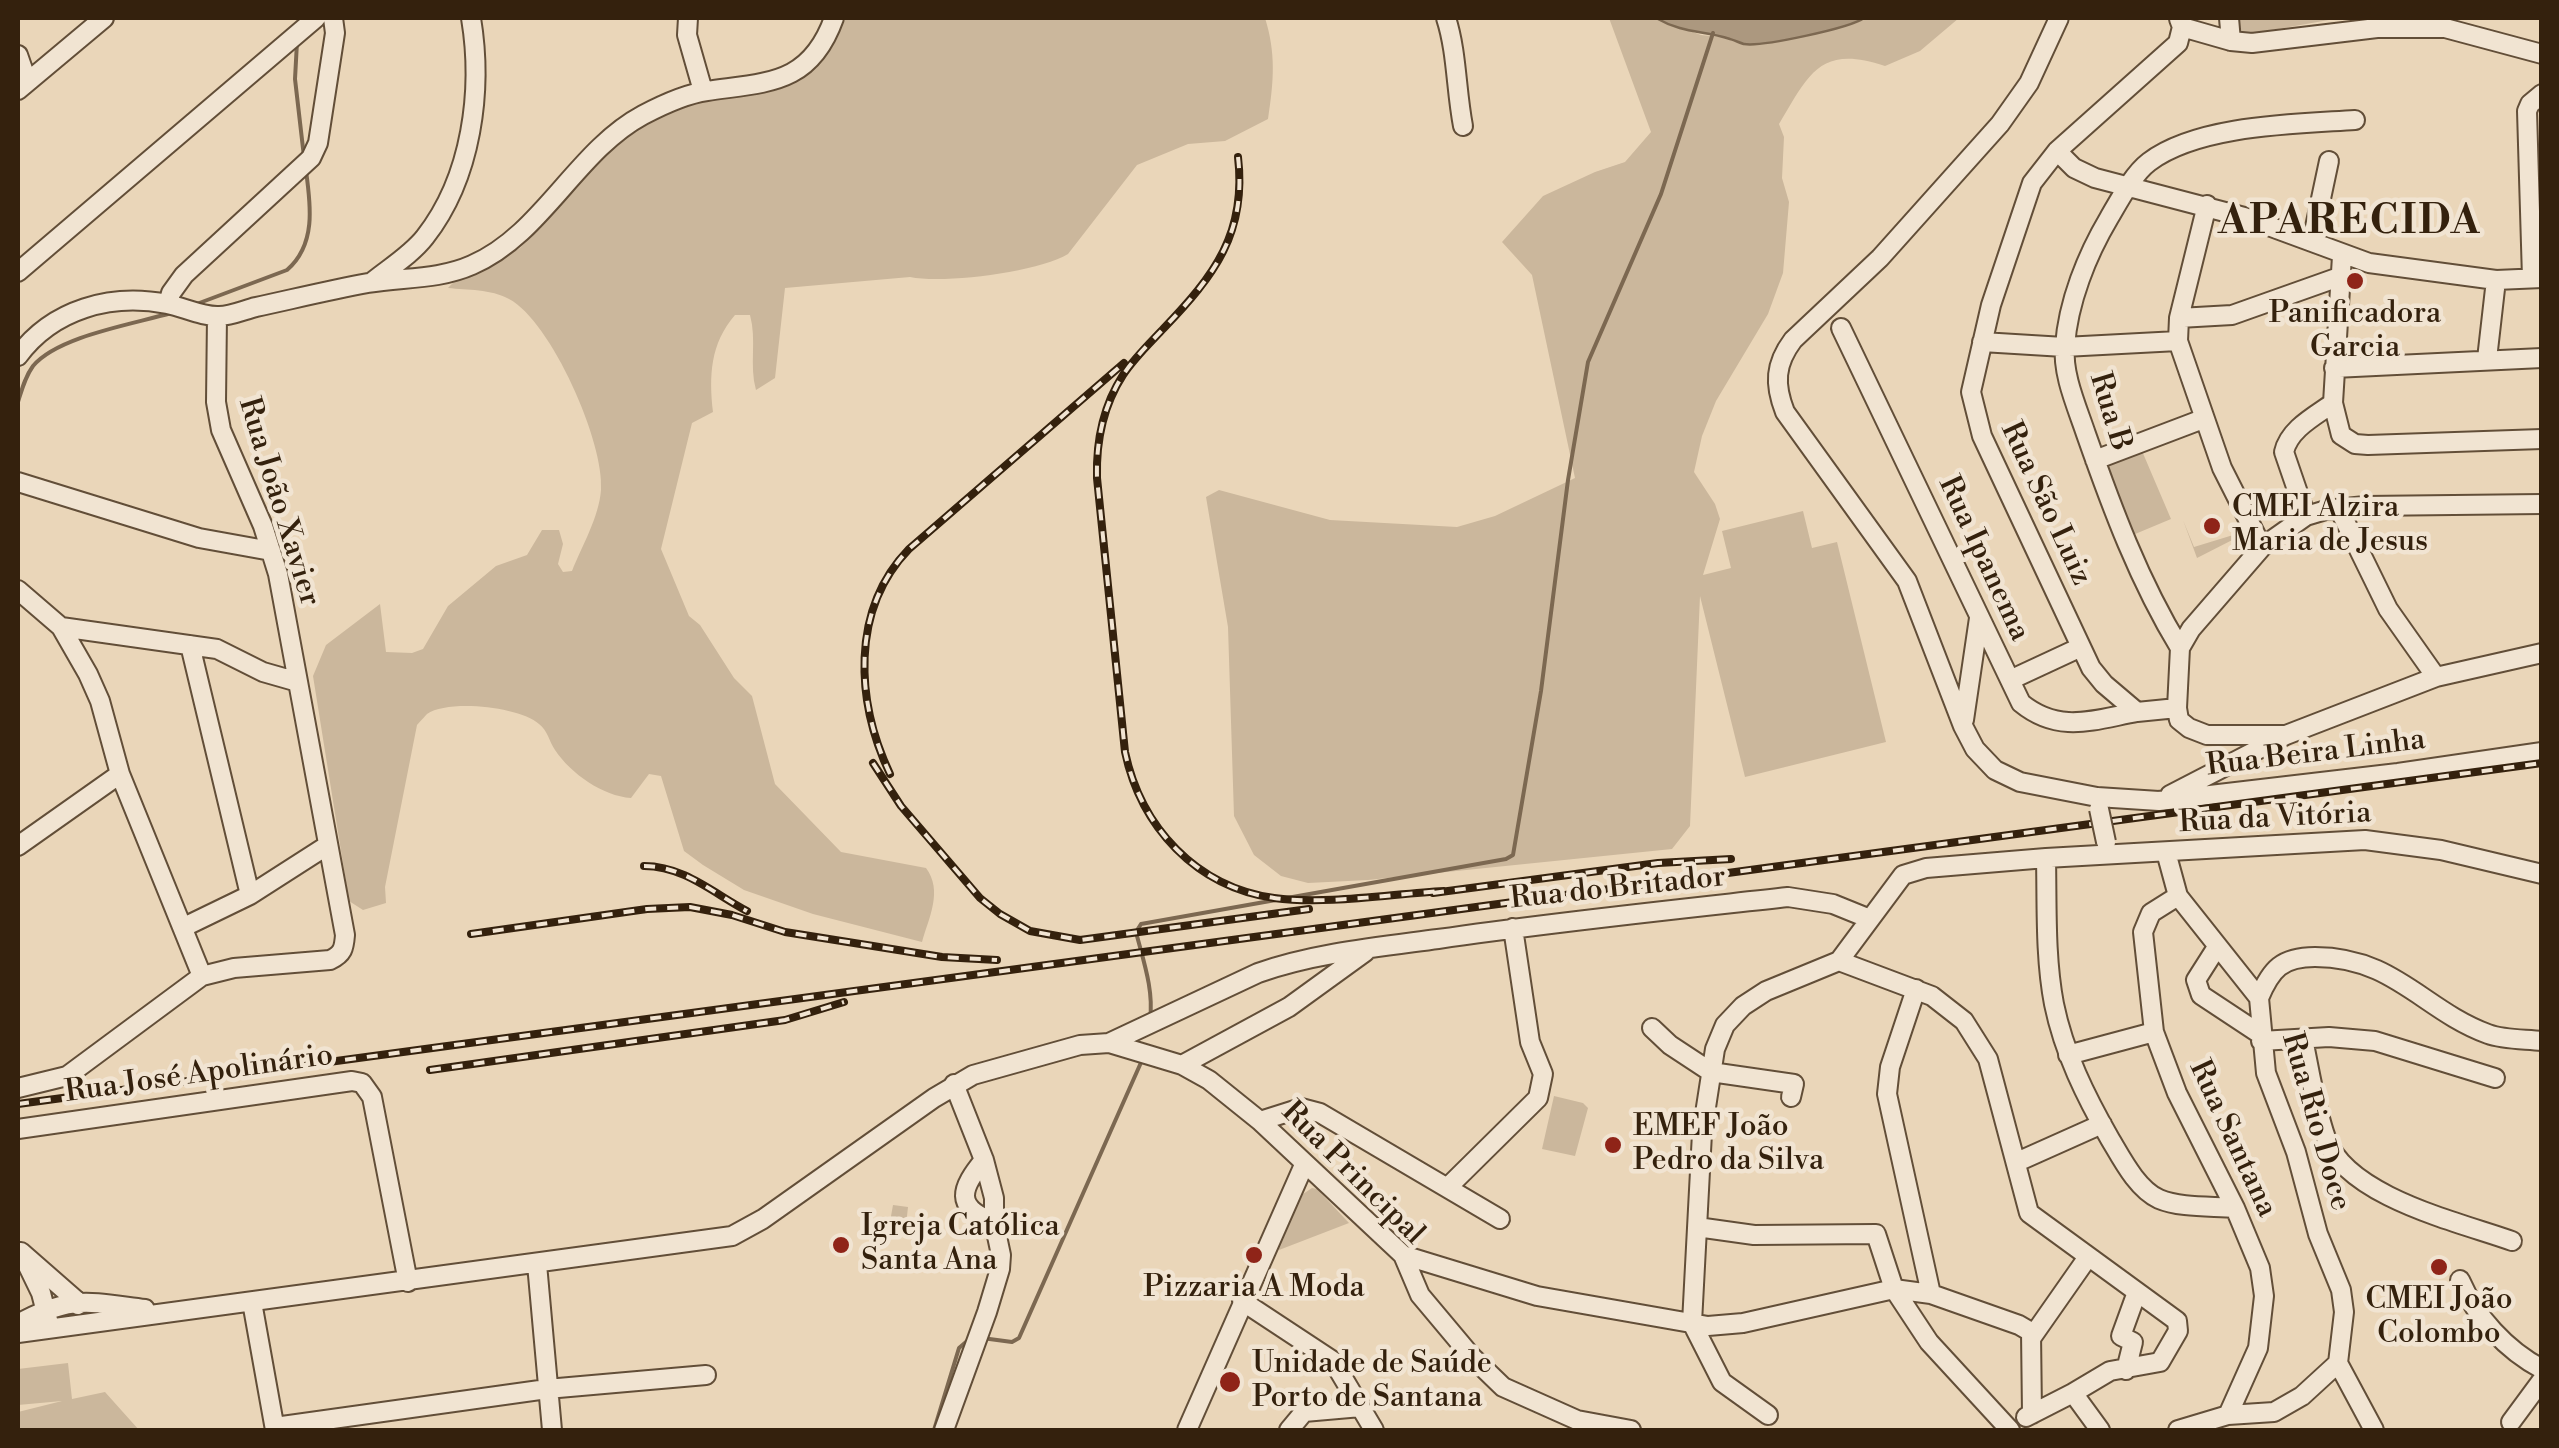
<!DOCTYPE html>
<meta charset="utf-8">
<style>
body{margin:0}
#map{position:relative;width:2559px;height:1448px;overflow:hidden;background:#ead6b9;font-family:"Libre Bodoni",serif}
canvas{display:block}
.frame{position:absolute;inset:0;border:20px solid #34210d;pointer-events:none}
</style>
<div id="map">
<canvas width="2559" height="1448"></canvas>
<div class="frame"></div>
</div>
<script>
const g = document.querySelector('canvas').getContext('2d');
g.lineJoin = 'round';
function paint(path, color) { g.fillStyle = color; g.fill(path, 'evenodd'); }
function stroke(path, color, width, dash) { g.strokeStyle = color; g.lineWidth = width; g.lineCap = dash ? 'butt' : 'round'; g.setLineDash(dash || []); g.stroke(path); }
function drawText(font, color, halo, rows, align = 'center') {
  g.font = font + ' "Libre Bodoni",serif'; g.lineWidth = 9; g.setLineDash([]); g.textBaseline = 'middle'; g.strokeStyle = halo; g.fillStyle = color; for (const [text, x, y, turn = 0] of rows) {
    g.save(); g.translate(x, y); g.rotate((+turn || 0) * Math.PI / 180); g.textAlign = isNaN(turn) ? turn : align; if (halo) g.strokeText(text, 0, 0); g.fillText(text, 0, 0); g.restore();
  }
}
paint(new Path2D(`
 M838,18H1265C1276,53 1274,81 1268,119L1225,141L1188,144L1137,165L1068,254C1038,272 945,284 910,277L785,288L775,378L756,390C749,365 757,340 750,315H735C710,344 709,376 713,412L692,423L661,549L689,616L700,625L734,678L752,696L775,784L841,852L926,868C943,891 929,917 922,942L813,914L744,890L703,865L684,851L661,776L649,774L631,798C603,796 571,774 555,750C549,741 548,731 539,724C520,707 449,699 427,714C426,715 418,724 417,725L385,887L386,903L363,910L349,901L313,676L326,645L380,604L386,652L412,653L423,649L448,606L496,566L527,555L542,530H559L563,544L558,564L563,572L572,571C582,546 599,517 601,490C605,443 551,321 509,299C491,289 467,290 448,288L466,269L503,257L520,248L617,138L674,104L790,80L809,71L827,48Z
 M1609,18H1656L1701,35L1728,38L1745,45L1813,33L1857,23L1864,18H1959L1920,51L1885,66C1820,44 1809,74 1779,124L1784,137L1782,178L1789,202L1783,273L1768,314L1716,401L1702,436L1694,472L1715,504L1720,519L1703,575L1731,568L1722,531L1803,511L1812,548L1837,542L1886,742L1745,777L1700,596L1690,826L1672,849L1368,880L1308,883L1281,876L1254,855L1234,816L1228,627L1206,497L1219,490L1330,520L1457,527L1495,516L1575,478L1532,275L1502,242L1543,196L1595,172L1625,162L1651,132Z
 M2230,18H2340L2233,37Z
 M2142,451L2171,519L2128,537L2099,469Z
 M2183,520L2194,547L2243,532L2244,534L2197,558Z
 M1554,1096L1583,1103L1588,1108L1575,1156L1542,1149Z
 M1312,1188L1317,1189L1349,1223L1279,1250L1276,1245L1303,1194Z
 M893,1205L908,1207L905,1234L888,1233Z
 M68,1363L72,1399L105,1392L139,1430H18V1412L62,1401L18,1405V1369Z`), '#cbb79c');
const water = new Path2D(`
 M1656,18H1864C1850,28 1762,47 1744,44C1743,44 1731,39 1730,39C1702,30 1684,34 1656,18Z`);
paint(water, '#ac987f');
stroke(water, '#7c6851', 2.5);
stroke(new Path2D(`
 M297,42L295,79L304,157
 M194,305L287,270C316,245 311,206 306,171
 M18,402C22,389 25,377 33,366C58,336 134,324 171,313
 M1150,1019C1154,990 1143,960 1136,932L1141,924L1506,859L1513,855L1541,691L1568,480L1588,362L1661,194L1713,33
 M982,1338L1012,1342L1019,1338L1143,1058
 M934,1430L959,1348L973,1336`), '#7c6851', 4);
const minor = new Path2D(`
 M688,18L687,35L703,91
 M1446,18C1457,52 1456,90 1463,126
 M2059,18L2029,83L2000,124L1880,258L1793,340C1775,364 1774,384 1785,412L1907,581L1963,726L1975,749L1995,770L2020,782L2097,797L2159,801L2398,773L2542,752
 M2229,18L2231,41
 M2179,19L2182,27L2231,41L2252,43L2377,28H2445L2542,54
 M18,55L27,81
 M18,90L104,18
 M2057,151L2074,168L2095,178L2244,217L2369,263L2496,280L2542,278
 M2207,205L2179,318L2178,341L2222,468L2262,547
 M2312,241L2329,161
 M2342,256L2333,403L2341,435L2355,444L2368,445L2542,439
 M18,272L316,18
 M2532,278L2527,111L2530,104L2542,94
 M372,282C389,268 411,255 425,237C472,177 483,90 471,18
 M168,304L171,293L184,275L311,158L318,143L335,33L333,18
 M2179,318L2232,315L2339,277
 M1841,328L2021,703C2059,734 2093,720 2137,712
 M1982,342L2064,347L2178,341
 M18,356C53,309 111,293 167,304C183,307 203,317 219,316C231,316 244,310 256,307C293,299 330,290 368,283C403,277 438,280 472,265C542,235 576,151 643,115C662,105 685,94 707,91C768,82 810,85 834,18
 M2487,359L2496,280
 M2334,368L2542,358
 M2095,460L2203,419
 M18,482L199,538L271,551
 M2339,509L2388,609L2436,677
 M2306,516L2284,452C2289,429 2315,416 2333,403
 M18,590L61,627L88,674L100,701L120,774L202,976
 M61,627L217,649L263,672L298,682
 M190,645L250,895
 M2180,648C2139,581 2112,508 2086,434C2077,407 2062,374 2065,346C2068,302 2087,255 2109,218C2119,201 2133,174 2149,162C2198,125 2295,124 2355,120
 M2010,680L2081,647
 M2177,708L2137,712L2104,684L2091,668L1982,436L1971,392L1991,305L2032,183L2057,151L2178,43L2182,27
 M1964,720L1979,618
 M2286,735H2207L2189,728L2179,720L2177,708L2180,648L2191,629L2262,547L2306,516L2326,510L2365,506L2542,504
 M2170,795L2286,735L2436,677L2542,653
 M18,846L120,774
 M2166,852L2178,896L2259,998L2266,1073L2296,1152L2318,1234L2341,1290L2344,1312L2338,1363L2302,1396L2274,1412L2228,1415L2178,1430
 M2046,858C2047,906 2045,957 2054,1004C2064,1053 2086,1097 2110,1139C2122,1159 2137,1189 2159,1199C2180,1208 2212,1206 2235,1208
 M2178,896L2151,913L2143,932L2154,1032L2177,1093L2235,1208L2260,1268L2264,1296L2258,1348L2228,1415
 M184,927L250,895L328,845
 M2217,947L2196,980L2201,995L2260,1034
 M1839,961L1932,996L1964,1021L1988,1059L2029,1213L2177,1321L2178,1331L2160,1362L2110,1371L2073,1393L2100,1430
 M1916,989L1890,1067L1887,1094L1931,1294
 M2259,998C2271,969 2282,957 2315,957C2394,957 2423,1010 2488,1034C2504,1040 2525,1039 2542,1041
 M1652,1028L1670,1045L1711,1072L1794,1084L1791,1097
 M2303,1039C2310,1072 2315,1107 2326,1138C2347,1197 2459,1222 2512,1241
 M2261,1041L2329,1037L2375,1041L2495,1078
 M1109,1043L1258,973C1315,953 1378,947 1438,939C1554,922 1671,910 1788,897L1833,904L1870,919
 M2068,1055L2154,1032
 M1182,1065L1289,1007L1365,952
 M18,1088L67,1076L202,976L234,968L330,960C343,954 344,948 345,935L278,574L263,526L221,430L216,402L217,316
 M1260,1121L1301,1108L1320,1113L1500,1219
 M18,1129L352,1081L362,1083L372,1097L408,1282
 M984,1160C961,1188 953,1207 994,1222
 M2017,1162L2102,1124
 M1448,1187L1538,1098L1543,1074L1530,1042L1513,928
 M1697,1227L1754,1235L1876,1234L1894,1289L1929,1342L2010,1430
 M21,1252L77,1301L78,1305
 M1403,1255L1537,1296L1708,1326L1743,1323L1894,1289L1931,1294L2019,1325L2031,1332L2032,1414
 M25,1260L41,1293L48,1320
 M537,1264L552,1430
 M2460,1280C2476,1317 2506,1350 2542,1369
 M1242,1301L1333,1361L1374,1430
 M252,1302L275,1430
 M18,1324C70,1295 88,1302 145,1309
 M18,1333L732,1236L763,1219L934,1098L973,1075L1080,1045L1109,1043L1182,1065L1209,1080L1260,1121L1403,1255L1420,1295L1472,1357L1503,1387L1577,1420L1631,1430
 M2032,1337L2088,1257
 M2338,1363L2374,1430
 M2126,1370L2133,1342L2121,1336L2137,1292
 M1768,1415L1722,1382L1692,1323L1702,1133L1715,1049L1725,1025L1743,1006L1766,991L1839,961L1903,875L1926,868L2046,858L2365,840L2441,850L2542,874
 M2026,1417L2073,1393
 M2511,1422L2542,1380
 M275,1427L547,1389L706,1375
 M944,1430L987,1312L1000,1269L1001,1255L994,1222V1198L984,1160L954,1084
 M1187,1430L1304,1165
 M1289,1430L1304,1412L1361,1407`);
stroke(minor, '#624e38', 22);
stroke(minor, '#f1e4d2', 18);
const rail = new Path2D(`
 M1238,157C1247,233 1214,276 1164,328C1150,343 1135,357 1123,375C1103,406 1096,442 1097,478L1125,752C1141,827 1196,887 1274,898C1327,905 1390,894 1444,891
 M873,763L901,806L980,898L1000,914L1030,931L1080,940L1309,909
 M890,774C856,702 850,610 909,549L1124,363
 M644,866C684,866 713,893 747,911
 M1433,893L1658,863L1731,859
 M471,934L647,909L690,907L732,915L785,932L942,957L997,960
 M430,1070L785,1020L844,1002
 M18,1104L2542,763`);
stroke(rail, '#34210d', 8);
stroke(rail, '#f1e4d2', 4, [11]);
const minorBridge = new Path2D(`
 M2099,809L2106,842`);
stroke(minorBridge, '#624e38', 22, []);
stroke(minorBridge, '#f1e4d2', 18);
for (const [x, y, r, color] of [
 [2355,281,10,"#8f2418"],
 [2212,526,10,"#8f2418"],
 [1613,1145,10,"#8f2418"],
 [841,1245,10,"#8f2418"],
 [1254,1255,10,"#8f2418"],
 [2439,1267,10,"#8f2418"],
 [1230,1382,12,"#8f2418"]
]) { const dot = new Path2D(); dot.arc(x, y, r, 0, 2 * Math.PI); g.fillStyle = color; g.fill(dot); stroke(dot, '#f1e4d2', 4); }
drawText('30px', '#34210d', '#f1e4d2', [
 ["Panificadora",2355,315,"center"],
 ["Garcia",2355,349,"center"],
 ["CMEI Alzira",2232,509],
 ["Maria de Jesus",2232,543],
 ["EMEF João",1633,1128],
 ["Pedro da Silva",1633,1162],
 ["Igreja Católica",861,1228],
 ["Santa Ana",861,1262],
 ["Pizzaria A Moda",1254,1289,"center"],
 ["CMEI João",2439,1301,"center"],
 ["Colombo",2439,1335,"center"],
 ["Unidade de Saúde",1252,1365],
 ["Porto de Santana",1252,1399]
], 'left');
drawText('30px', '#34210d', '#f1e4d2', [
 ["Rua B",2109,412,73],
 ["Rua João Xavier",278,502,73],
 ["Rua São Luiz",2045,504,65],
 ["Rua Ipanema",1983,559,65],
 ["Rua Beira Linha",2316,754,-7],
 ["Rua da Vitória",2275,819,-3],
 ["Rua do Britador",1618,889,-6],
 ["Rua José Apolinário",199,1075,-8],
 ["Rua Rio Doce",2315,1122,74],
 ["Rua Santana",2232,1139,65],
 ["Rua Principal",1352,1174,45]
]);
g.letterSpacing = '2.5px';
drawText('bold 40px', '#34210d', '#f1e4d2', [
 ["APARECIDA",2350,223]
]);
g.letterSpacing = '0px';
</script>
